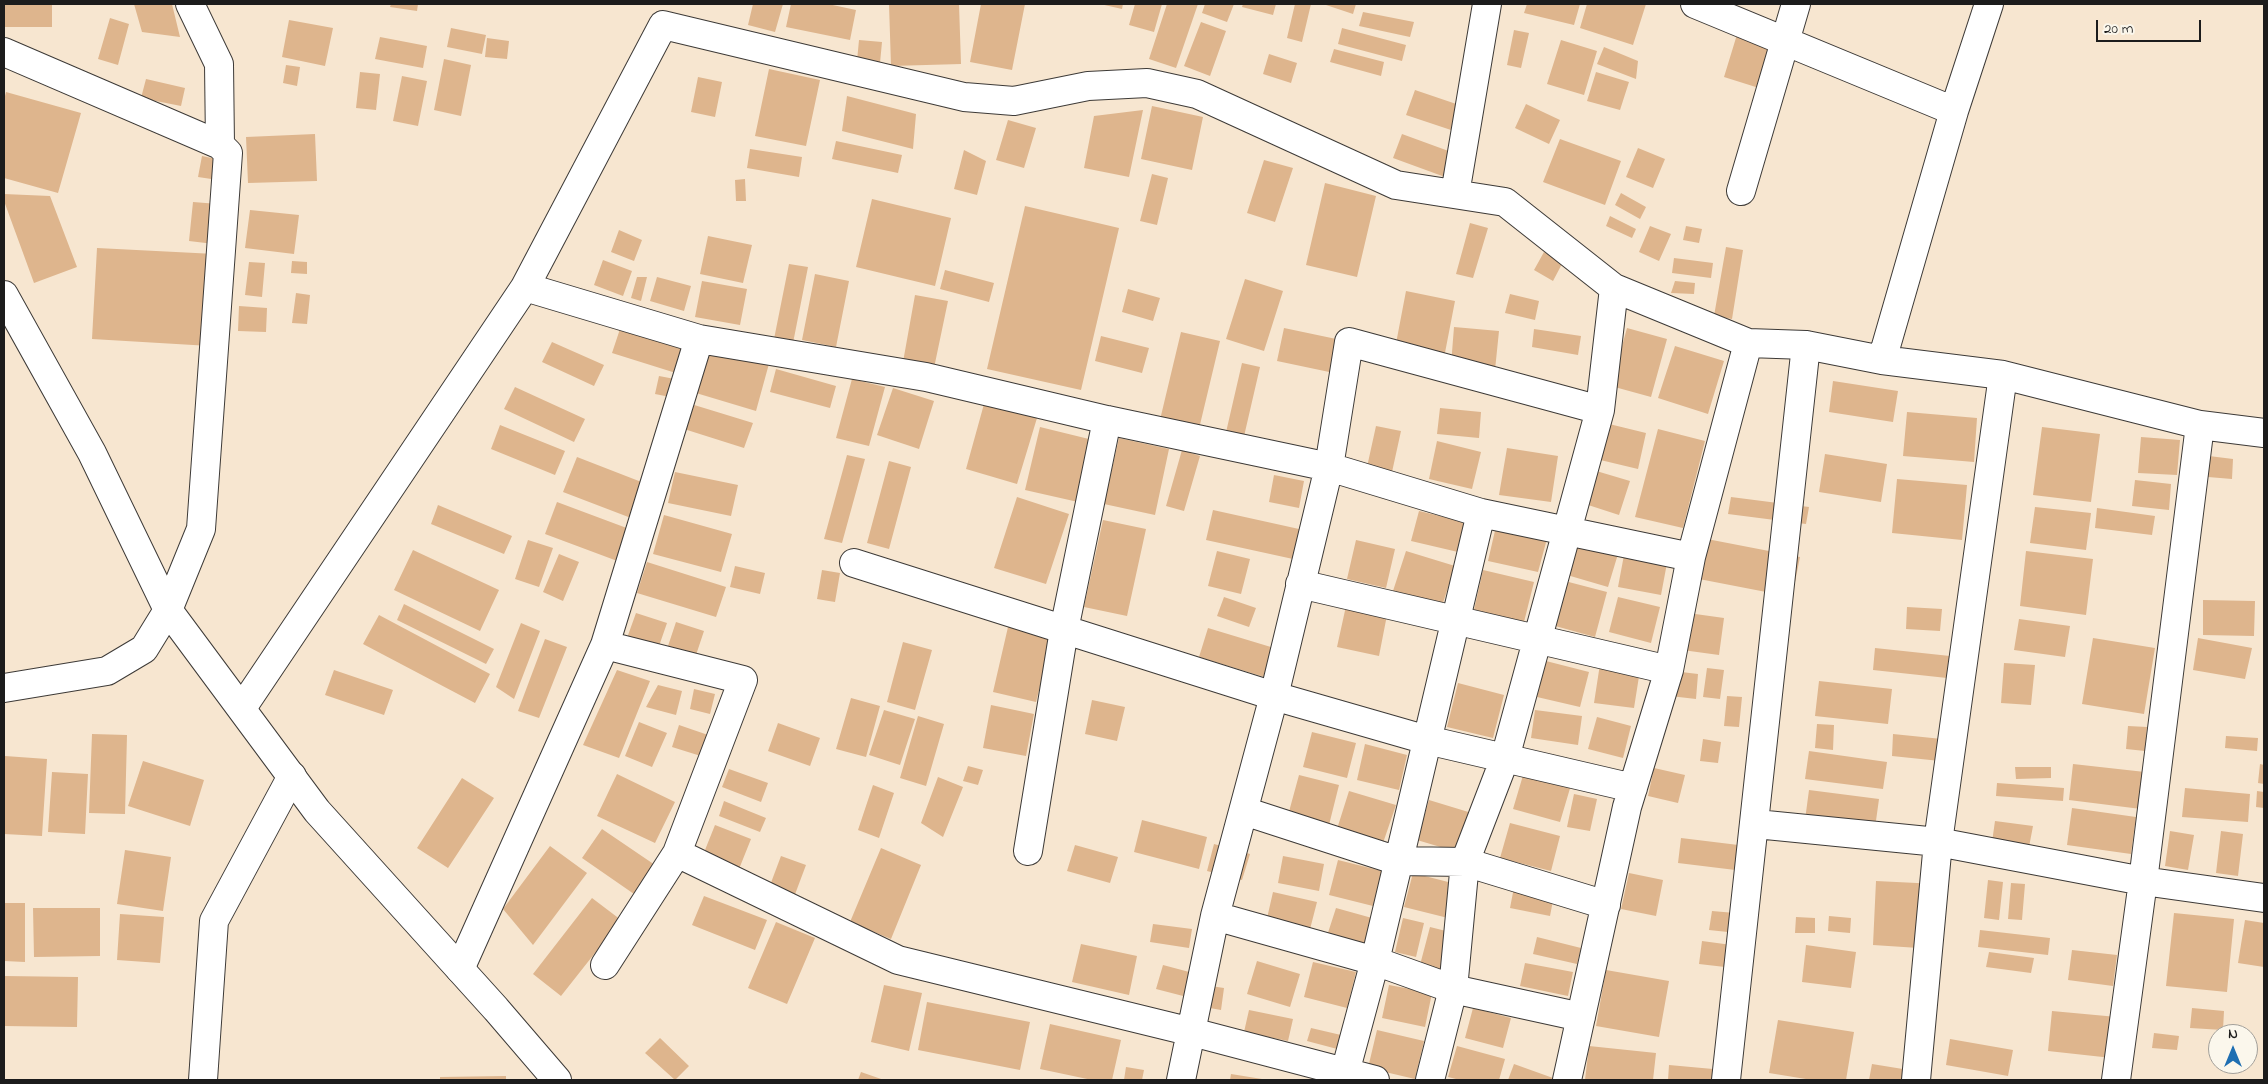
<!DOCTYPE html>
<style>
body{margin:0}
#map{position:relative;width:2268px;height:1084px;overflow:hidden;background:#f7e6d0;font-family:"Indie Flower",sans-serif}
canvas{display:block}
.frame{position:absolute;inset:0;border:5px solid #1c1c1c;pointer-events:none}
.north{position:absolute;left:2208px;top:1024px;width:50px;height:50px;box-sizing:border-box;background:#fbf7ec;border:1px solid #a29f99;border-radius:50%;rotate:0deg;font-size:14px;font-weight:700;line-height:20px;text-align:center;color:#1c1c1c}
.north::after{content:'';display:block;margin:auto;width:18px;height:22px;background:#1f6fb2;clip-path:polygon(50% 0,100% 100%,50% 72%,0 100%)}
.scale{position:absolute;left:2096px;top:20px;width:105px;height:22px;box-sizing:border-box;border:2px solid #1c1c1c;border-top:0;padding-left:6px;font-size:15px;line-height:18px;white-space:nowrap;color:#1c1c1c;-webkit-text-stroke:4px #fbf7ec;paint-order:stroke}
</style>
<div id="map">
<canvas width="2268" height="1084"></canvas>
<div class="frame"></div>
<div class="north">N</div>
<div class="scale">20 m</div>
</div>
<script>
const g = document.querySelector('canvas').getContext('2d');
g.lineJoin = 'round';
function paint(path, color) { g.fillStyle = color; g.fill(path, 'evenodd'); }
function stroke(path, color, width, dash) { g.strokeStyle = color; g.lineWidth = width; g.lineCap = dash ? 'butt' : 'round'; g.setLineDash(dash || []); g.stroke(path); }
paint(new Path2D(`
 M4,4H52V27H4Z
 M134,4H172L180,37L142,32Z
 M391,4H418L417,11L390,7Z
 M753,4H783L775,32L748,25Z
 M791,4H828L856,10L850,40L786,27Z
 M889,4H959L961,64L891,66Z
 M981,4H1025L1012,70L970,62Z
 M1100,4H1123L1122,9Z
 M1135,4H1162L1154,32L1129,25Z
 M1167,4H1198L1176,68L1149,59Z
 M1205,4H1234L1227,22L1202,13Z
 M1243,4H1276L1273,15L1242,7Z
 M1295,4H1311L1302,42L1287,38Z
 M1323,4H1356L1353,14Z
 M1527,4H1580L1574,25L1524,13Z
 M1587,4H1646L1633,45L1580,28Z
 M1363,12L1414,22L1410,37L1359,26Z
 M110,18L129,24L118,65L98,59Z
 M289,20L333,28L325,66L282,57Z
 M1201,22L1226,31L1210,76L1184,66Z
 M451,28L486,35L482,54L447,47Z
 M1342,28L1406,45L1402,61L1338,44Z
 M1739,28L1793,45L1778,94L1724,77Z
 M1514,30L1529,33L1521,68L1507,65Z
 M380,37L427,46L423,68L375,59Z
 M487,38L509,41L507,59L485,57Z
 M859,40L882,42L880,63L857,61Z
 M1561,40L1597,51L1584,95L1547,84Z
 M1604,47L1638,61L1636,79L1597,64Z
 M1334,49L1384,62L1381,76L1330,62Z
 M1269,54L1297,63L1291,83L1263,74Z
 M444,59L471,65L461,116L434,110Z
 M286,65L300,67L297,86L283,83Z
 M769,69L820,80L806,146L755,136Z
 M360,72L380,74L376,110L356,108Z
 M1596,72L1629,82L1620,110L1587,101Z
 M402,76L427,81L418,126L393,121Z
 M698,77L722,82L715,117L691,112Z
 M146,79L185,88L181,106L141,98Z
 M1415,90L1471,109L1463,134L1406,115Z
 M6,92L81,113L58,193L4,178V100Z
 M847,96L916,114L913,149L842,131Z
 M1526,104L1560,120L1549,144L1515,128Z
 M1152,106L1203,117L1192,170L1141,159Z
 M1143,110L1129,177L1084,168L1094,116Z
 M1008,120L1036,128L1024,168L996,160Z
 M315,134L317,181L248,183L246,137Z
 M1402,134L1454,153L1445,177L1393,158Z
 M1560,139L1621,161L1605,205L1543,182Z
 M836,141L902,155L898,173L832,159Z
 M1638,148L1665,159L1653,188L1626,177Z
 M750,149L802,157L799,177L747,168Z
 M964,150L986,161L977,195L954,189Z
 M202,156L221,160L218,180L198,177Z
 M1264,160L1293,168L1275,222L1247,213Z
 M1152,174L1168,178L1157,225L1140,221Z
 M745,179L746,201H736L735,180Z
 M1325,183L1376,196L1357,277L1306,265Z
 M1621,193L1646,207L1640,219L1615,205Z
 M4,194L50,196L77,267L34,283L4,201Z
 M872,199L951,218L935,286L856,267Z
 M193,202L218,204L214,244L189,241Z
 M1025,206L1119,228L1081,390L987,369Z
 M250,210L299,215L294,254L245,248Z
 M1610,216L1636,229L1632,238L1606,226Z
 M1470,223L1488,228L1473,278L1456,274Z
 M1650,226L1671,234L1659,261L1639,252Z
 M1686,226L1702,229L1699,243L1683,240Z
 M619,230L642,240L634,261L611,252Z
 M708,236L752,245L743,283L700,274Z
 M1726,247L1743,250L1732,319L1714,316Z
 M97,248L215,254L210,346L92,339Z
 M1544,252L1563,262L1553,281L1534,270Z
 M1674,258L1713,263L1711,278L1672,273Z
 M603,260L632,271L623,296L594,285Z
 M292,261L307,262V274L291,273Z
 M249,262L265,263L262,297L245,295Z
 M789,264L808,267L793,343L774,339Z
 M945,270L994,283L989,302L940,289Z
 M815,274L849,281L836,347L802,340Z
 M637,277H647L641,301L631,298Z
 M657,277L691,286L684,311L650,301Z
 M1245,279L1283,291L1264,351L1226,339Z
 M702,281L747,289L740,325L695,317Z
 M1675,281L1695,283L1694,294L1671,293Z
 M1128,289L1160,298L1153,321L1122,312Z
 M1406,291L1455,301L1443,363L1394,354Z
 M296,293L310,295L307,324L292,323Z
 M1510,294L1539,301L1535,320L1505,313Z
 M915,295L948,301L934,368L903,362Z
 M239,306L267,308L266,332L238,331Z
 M621,326L687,346L679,374L612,353Z
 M1454,327L1499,331L1495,370L1451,365Z
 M1284,328L1341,340L1334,373L1277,361Z
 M1627,328L1667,339L1651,397L1611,386Z
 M1534,329L1581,336L1578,355L1532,347Z
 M1181,332L1220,341L1198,433L1159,424Z
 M1101,336L1149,348L1142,373L1095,361Z
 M552,342L604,365L594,386L542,362Z
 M710,343L770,360L756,411L696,393Z
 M1675,346L1724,361L1708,414L1658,398Z
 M1242,363L1260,367L1242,445L1224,441Z
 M776,369L836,386L830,408L770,392Z
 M659,376L680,380L675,398L655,394Z
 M852,379L885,387L869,446L836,438Z
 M1833,381L1898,391L1893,422L1829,412Z
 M515,387L585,419L574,442L504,409Z
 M893,388L934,401L919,449L877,435Z
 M691,404L753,423L744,448L684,429Z
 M984,404L1037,418L1017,484L966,469Z
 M1440,408L1481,412L1479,438L1437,434Z
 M1907,412L1977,418L1974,462L1903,456Z
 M1601,422L1646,433L1638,469L1592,458Z
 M500,425L565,451L555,475L491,449Z
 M1376,426L1401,431L1392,472L1367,467Z
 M1040,427L1093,440L1078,502L1025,490Z
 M2042,427L2100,434L2091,502L2033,495Z
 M1658,429L1705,441L1683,528L1635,517Z
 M2141,437L2180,440L2177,475L2138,473Z
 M1119,438L1169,449L1155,515L1104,504Z
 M1437,441L1481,452L1472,489L1429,479Z
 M1507,448L1558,456L1551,502L1499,495Z
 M1182,450L1200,456L1184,511L1166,506Z
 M1825,454L1887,464L1881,502L1819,492Z
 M847,455L865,459L842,543L824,539Z
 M2209,456L2233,459L2232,479L2208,477Z
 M577,457L644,483L631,518L563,492Z
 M889,461L911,467L889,549L867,543Z
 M1593,470L1630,481L1619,515L1582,503Z
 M675,472L738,485L731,516L668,503Z
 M1274,475L1304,481L1299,508L1269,502Z
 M1897,479L1967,485L1962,540L1892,533Z
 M2135,480L2171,484L2169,510L2132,506Z
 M1017,497L1069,514L1046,584L994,568Z
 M1731,497L1809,507L1806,524L1728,514Z
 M557,502L632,530L620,562L545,534Z
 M438,505L512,536L504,554L431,524Z
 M2035,507L2091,513L2086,550L2030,543Z
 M2097,508L2155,516L2152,535L2095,528Z
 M1213,510L1299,529L1293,559L1206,540Z
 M1419,511L1465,522L1458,552L1411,541Z
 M664,515L732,534L721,572L653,554Z
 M1103,520L1146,529L1127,616L1084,607Z
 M1497,522L1548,535L1538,572L1488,561Z
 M1707,539L1800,557L1792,597L1699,579Z
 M528,540L553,548L539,587L515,579Z
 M1356,540L1395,549L1386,588L1347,579Z
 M1577,542L1618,554L1608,587L1567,575Z
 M413,550L499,590L480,631L394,590Z
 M1217,551L1250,559L1241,594L1208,586Z
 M1406,551L1455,566L1442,606L1393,591Z
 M2026,551L2093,559L2086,615L2020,606Z
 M559,554L579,562L563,601L543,592Z
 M1624,555L1667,563L1661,595L1618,587Z
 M647,562L726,587L716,617L637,593Z
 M735,566L765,573L760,594L730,587Z
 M822,570L840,573L835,602L817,599Z
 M1483,570L1534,582L1524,622L1474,610Z
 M1561,580L1607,592L1595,637L1548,624Z
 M1224,597L1256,608L1249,627L1217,616Z
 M1618,597L1660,607L1651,643L1609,632Z
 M2203,600L2255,601L2254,636L2203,635Z
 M404,604L494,649L486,664L397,620Z
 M1346,606L1387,615L1379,656L1337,647Z
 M1907,607L1942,609L1940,631L1906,629Z
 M1681,612L1724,618L1719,655L1675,649Z
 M636,613L667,623L658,649L627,638Z
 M379,615L490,674L475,703L363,644Z
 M2019,619L2070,626L2065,657L2014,650Z
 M676,622L704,631L695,658L667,649Z
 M521,623L540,631L514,699L496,687Z
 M1008,627L1052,638L1036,702L993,692Z
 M1208,628L1294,654L1284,683L1199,657Z
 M2093,638L2155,648L2144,714L2082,704Z
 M2198,638L2252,648L2245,679L2193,670Z
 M545,639L567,647L539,718L518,711Z
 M903,642L932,650L915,710L887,702Z
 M1875,648L1950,656L1947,678L1873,670Z
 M1546,661L1589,672L1580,707L1537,697Z
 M2004,663L2035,665L2031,705L2001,703Z
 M1600,664L1640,670L1634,708L1594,703Z
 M1707,668L1724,670L1720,699L1703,697Z
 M334,670L393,690L384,715L325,695Z
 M617,670L650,681L619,758L583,745Z
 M1673,671L1698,674L1696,699L1670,696Z
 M1819,681L1892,689L1888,724L1815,716Z
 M1458,683L1504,695L1493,738L1447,727Z
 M658,685L682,691L676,715L646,707Z
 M694,689L715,694L710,714L690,709Z
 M1727,696L1742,697L1739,727L1724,726Z
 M851,698L880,706L866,757L836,749Z
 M1092,700L1125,707L1117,741L1085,734Z
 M991,705L1034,714L1026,756L983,748Z
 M884,710L915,719L900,765L869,755Z
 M1535,710L1582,716L1578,745L1531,738Z
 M918,716L944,724L926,786L900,778Z
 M1597,717L1631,726L1623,758L1588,749Z
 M639,722L667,733L652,767L625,756Z
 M778,723L820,738L810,766L768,751Z
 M1817,724L1834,725L1833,750L1815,748Z
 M679,725L711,736L704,757L672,747Z
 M2128,726L2147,727L2145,751L2126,749Z
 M1312,732L1356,743L1347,778L1303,767Z
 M92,734L127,735L125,814L89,813Z
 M1893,734L1942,739L1940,761L1892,756Z
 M2226,736L2258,738L2257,751L2225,748Z
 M1703,739L1721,742L1718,763L1700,761Z
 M1365,744L1407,755L1399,790L1357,780Z
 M1809,751L1887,762L1883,789L1805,779Z
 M5,756L47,759L42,836L4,834Z
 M143,761L204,780L190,826L128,806Z
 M2073,764L2145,772L2141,809L2069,800Z
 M2260,764L2264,765V784L2258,783Z
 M968,766L983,770L978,785L963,781Z
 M2015,767H2051V778L2016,779Z
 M1654,768L1685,775L1678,803L1648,796Z
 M729,769L768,783L761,802L722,787Z
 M52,772L88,774L85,834L48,832Z
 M1524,772L1571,785L1560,822L1513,809Z
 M617,774L675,802L655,843L597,816Z
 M1299,775L1339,785L1328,829L1287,819Z
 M938,777L963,787L943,837L921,823Z
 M462,778L494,798L448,868L417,848Z
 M1997,783L2064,788L2063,801L1996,796Z
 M873,785L894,793L879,838L858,830Z
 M2185,788L2250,794L2248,822L2182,817Z
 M1809,790L1879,799L1875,828L1805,820Z
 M1349,791L1396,805L1383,843L1337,829Z
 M2257,791L2264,792V808L2256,807Z
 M1574,794L1597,799L1590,831L1567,827Z
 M1429,800L1475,814L1464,854L1417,840Z
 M724,801L766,818L760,832L719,816Z
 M2072,808L2136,817L2131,854L2067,845Z
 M1142,820L1207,837L1199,869L1134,852Z
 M1995,821L2033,826L2029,847L1992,842Z
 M1510,823L1560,836L1551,871L1500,858Z
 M715,825L751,839L737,874L701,860Z
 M602,829L655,865L634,894L582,858Z
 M2170,831L2194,835L2188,870L2165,866Z
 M2221,831L2243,834L2238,876L2216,873Z
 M1681,838L1763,848L1760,873L1678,863Z
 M1214,844L1250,854L1242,880L1207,871Z
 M1075,845L1118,857L1110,883L1067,871Z
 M550,846L587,873L533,945L503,909Z
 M881,848L921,865L891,939L850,922Z
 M125,850L171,857L163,911L117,904Z
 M781,856L806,865L794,897L769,888Z
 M1283,856L1324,864L1319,891L1278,883Z
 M1338,860L1382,871L1373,906L1329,895Z
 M1413,873L1456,884L1448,918L1404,907Z
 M1629,873L1663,880L1656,916L1621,909Z
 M1988,880L2003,882L1999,920L1984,918Z
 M1876,881L1937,884L1934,949L1873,945Z
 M1515,882L1555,890L1550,916L1510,908Z
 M2011,883L2025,884L2022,920L2008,919Z
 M1273,892L1317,902L1308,937L1265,927Z
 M704,896L767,920L755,950L692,925Z
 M592,898L621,920L561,996L533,974Z
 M4,903H25V962L4,961Z
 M33,908H100V956L34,957Z
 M1336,908L1372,918L1362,953L1325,942Z
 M1712,911L1758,915L1756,935L1709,930Z
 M2174,913L2234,919L2227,992L2166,986Z
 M120,914L164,917L160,963L117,960Z
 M1829,916L1851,918L1850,933L1828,931Z
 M1796,917L1815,918V933H1795Z
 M1403,918L1424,923L1416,957L1395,952Z
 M2245,920L2264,923V967L2238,963Z
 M776,922L815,938L787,1004L748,988Z
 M1153,924L1192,929L1189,948L1150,942Z
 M1430,927L1454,933L1444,971L1420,965Z
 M1980,930L2050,938L2048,955L1978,947Z
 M1537,937L1581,948L1577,964L1533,954Z
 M1702,941L1754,948L1751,970L1699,964Z
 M1081,944L1137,956L1129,995L1072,982Z
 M1806,945L1856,952L1851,988L1802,982Z
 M2072,950L2117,955L2113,986L2068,980Z
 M1989,952L2034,958L2031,973L1986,967Z
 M1257,961L1300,974L1290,1007L1247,994Z
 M1313,962L1356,972L1347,1008L1304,997Z
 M1525,963L1573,972L1568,996L1520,986Z
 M1163,965L1193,973L1187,997L1156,989Z
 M1606,970L1669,981L1659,1037L1596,1026Z
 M4,976L78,977L77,1027L4,1026Z
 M1197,984L1224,988L1221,1010L1193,1005Z
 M884,985L922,993L909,1051L871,1042Z
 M1389,985L1432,993L1425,1027L1382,1018Z
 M927,1002L1030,1022L1020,1070L918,1050Z
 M1473,1008L1511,1018L1503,1048L1465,1038Z
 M2192,1008L2224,1011L2223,1030L2190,1028Z
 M1249,1010L1293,1019L1288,1041L1244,1032Z
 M2052,1011L2117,1017L2112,1058L2048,1051Z
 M1778,1020L1854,1032L1846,1080H1812L1769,1073Z
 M1050,1024L1121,1040L1112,1080H1092L1040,1069Z
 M1311,1028L1341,1035V1050L1307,1041Z
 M1377,1030L1424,1041L1415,1079L1368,1068Z
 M2154,1033L2179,1036L2177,1050L2152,1048Z
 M660,1038L689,1066L675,1080L645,1053Z
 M1950,1039L2013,1050L2008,1076L1946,1065Z
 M1457,1046L1505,1059L1499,1080H1460L1448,1077Z
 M1589,1046L1656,1053L1653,1080H1585Z
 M1514,1064L1553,1078L1552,1080H1508Z
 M1872,1064L1909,1070L1907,1080H1869Z
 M1669,1065L1724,1070V1080H1668Z
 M1126,1067L1144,1070L1142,1080H1124Z
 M861,1072L884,1080H858Z
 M1231,1074L1262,1079V1080H1230Z
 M506,1076V1080H440V1077Z`), '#deb58d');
const minor = new Path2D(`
 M1695,4L1954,111L1989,4
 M4,52L220,145L219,64L190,4
 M1741,191L1796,4
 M1455,194L1487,4
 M525,287L699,339L926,377L1107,420L1329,467L1481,513L1691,557
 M1882,360L1954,111
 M854,563L1274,696L1427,740L1633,788
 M1300,584L1669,670
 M605,645L743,680L677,853
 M4,688L107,671L144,649L168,610L201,529L228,153L220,145
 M242,708L525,287L663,25L964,97L1014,101L1088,86L1147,83L1197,94L1396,185L1505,202L1614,288L1748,343L1806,345L1882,360L2003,375L2200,425L2264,433
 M1244,811L1398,861L1465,862L1606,905
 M1756,824L1938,842L2143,881L2264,898
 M1028,851L1064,630L1107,420
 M1215,916L1375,961L1453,989L1581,1017
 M605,965L677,853L898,960L1192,1032L1375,1080
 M460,969L605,645L699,339
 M203,1080L214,921L292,776
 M1181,1080L1215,916L1274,696L1329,467L1349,342L1600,410
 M1343,1080L1375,961L1481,513
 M1430,1080L1453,989L1465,862L1505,758L1600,410L1614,288
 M1567,1080L1627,807L1669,670L1691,557L1748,343
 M1726,1080L1806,345
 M1916,1080L1938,842L2003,375
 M2116,1080L2143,881L2200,425`);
const secondary = new Path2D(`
 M4,295L92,453L168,610L317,811L496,1009L557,1080`);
stroke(minor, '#3d3a37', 30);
stroke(secondary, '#3d3a37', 30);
stroke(minor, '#fff', 28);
stroke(secondary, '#fff', 28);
</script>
